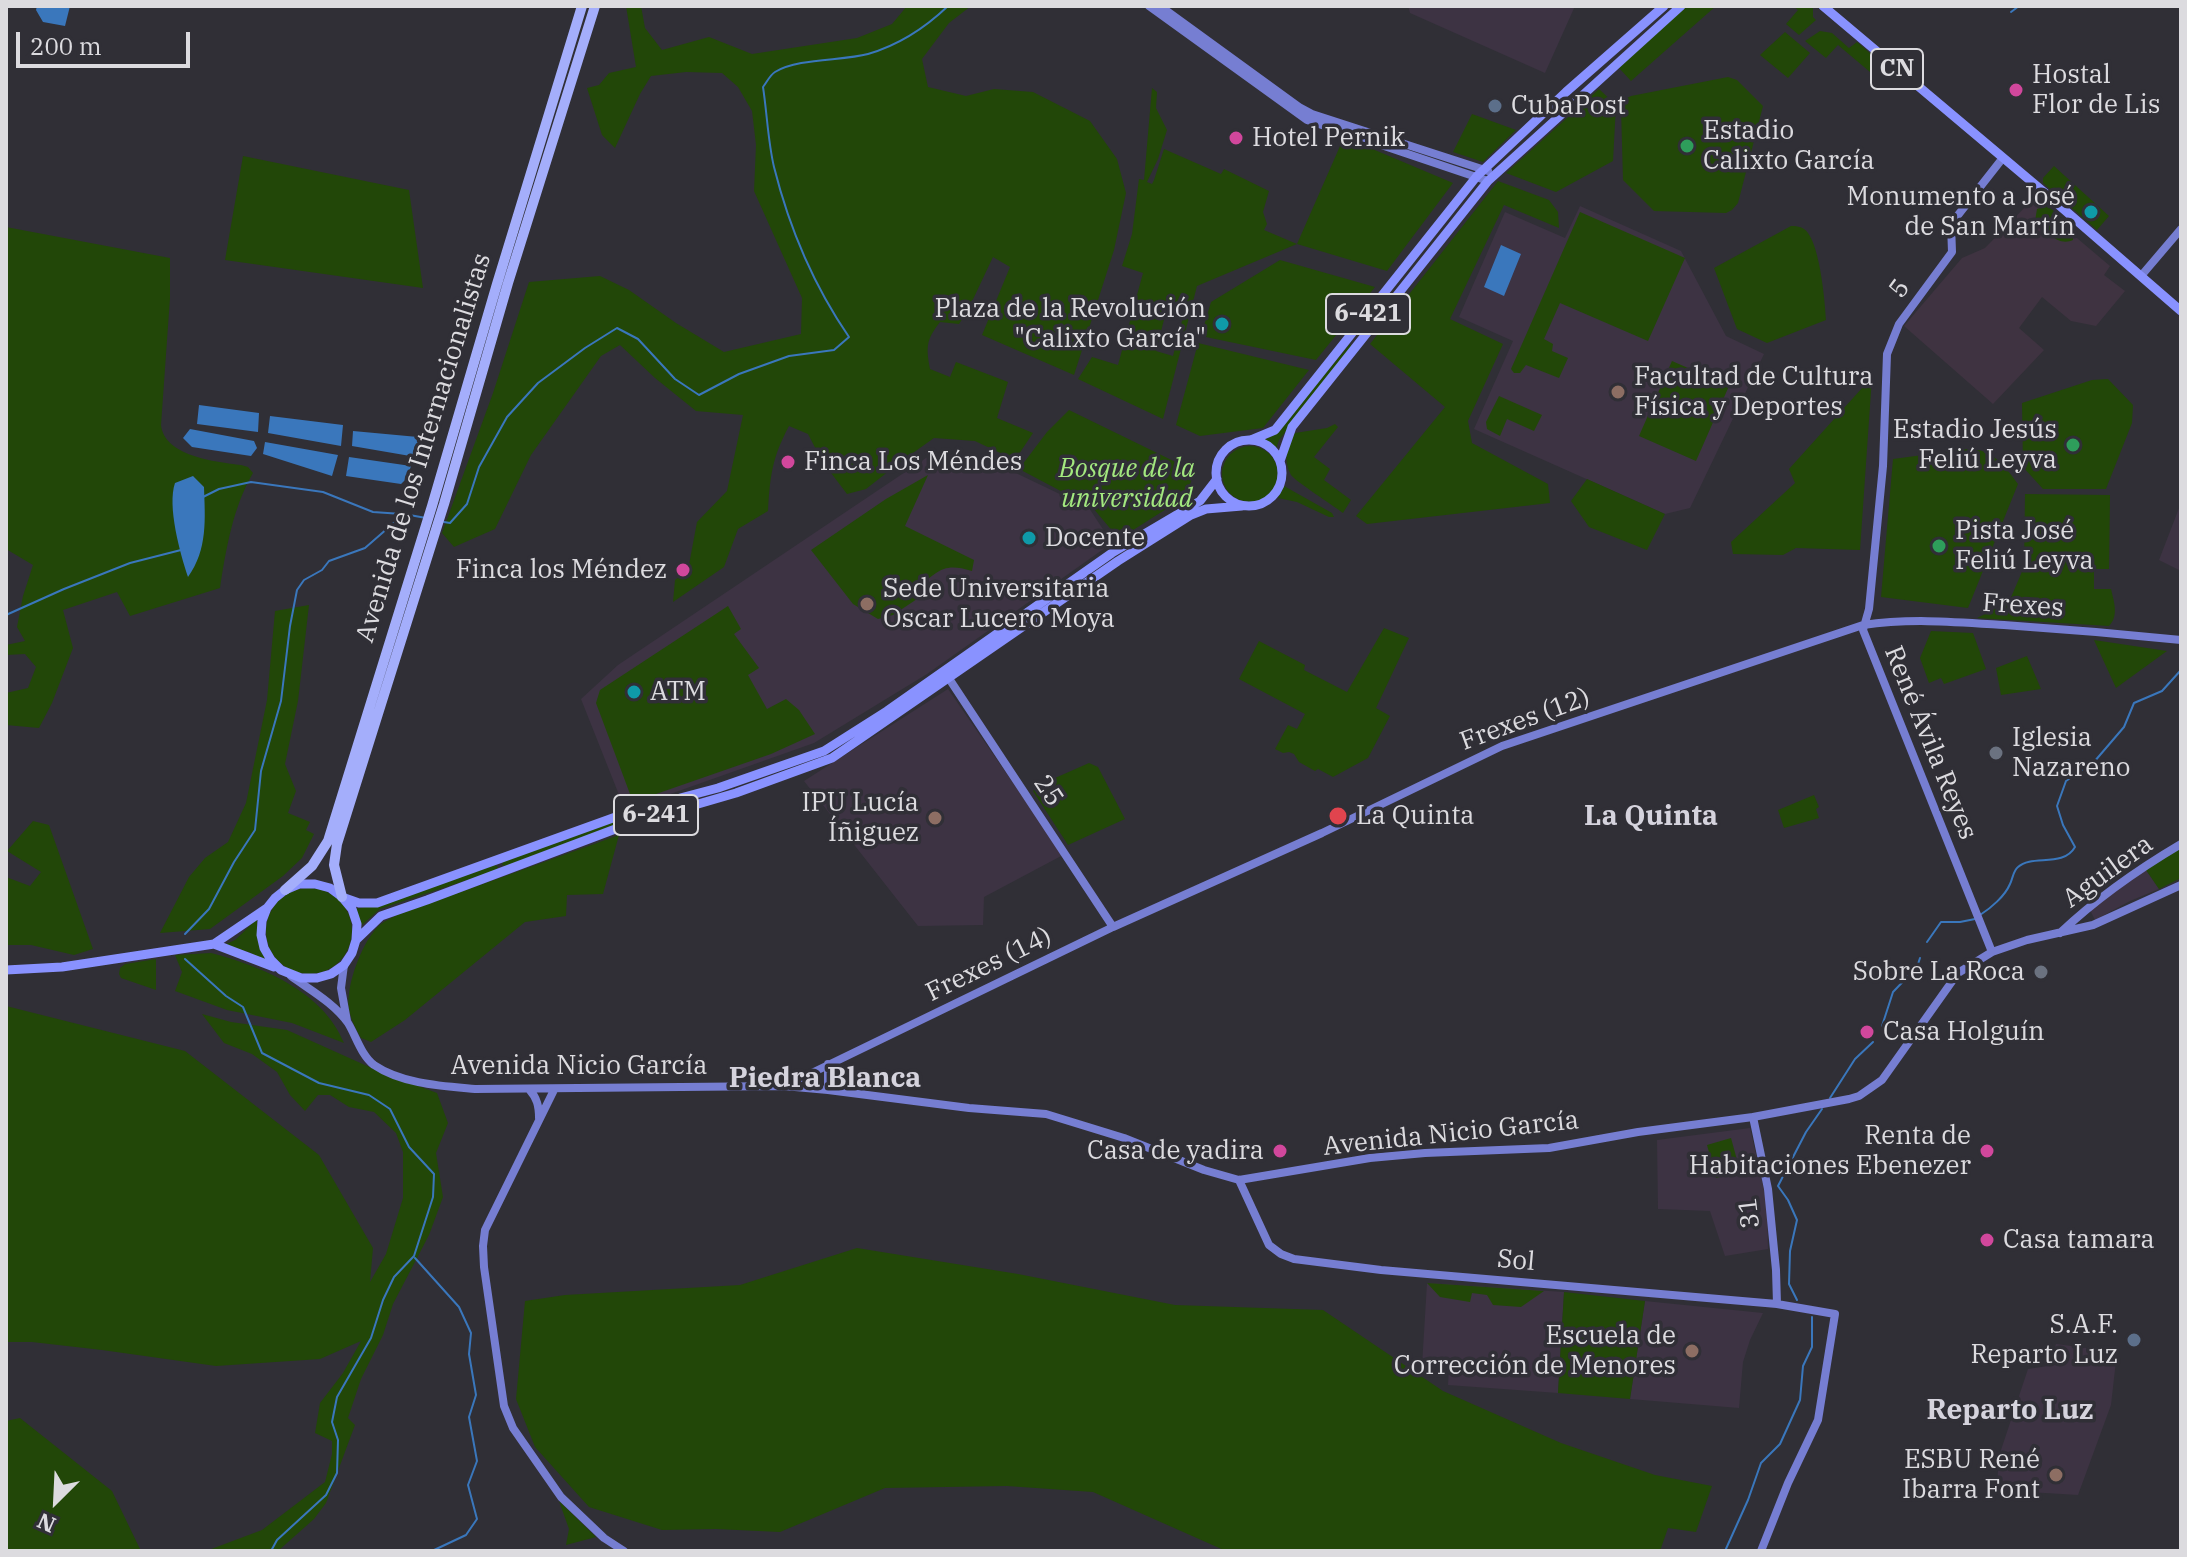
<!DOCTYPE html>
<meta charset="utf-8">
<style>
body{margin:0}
#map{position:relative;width:2187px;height:1557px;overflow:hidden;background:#302f36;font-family:"IBM Plex Serif",serif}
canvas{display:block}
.frame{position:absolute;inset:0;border:8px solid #dcdbdf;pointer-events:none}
.north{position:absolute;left:16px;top:1461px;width:80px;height:80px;-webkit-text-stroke:6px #302f36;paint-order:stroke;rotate:204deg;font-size:22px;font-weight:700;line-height:32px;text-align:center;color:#dcdbdf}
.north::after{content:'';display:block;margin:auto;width:28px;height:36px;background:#dcdbdf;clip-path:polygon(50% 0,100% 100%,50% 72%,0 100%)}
.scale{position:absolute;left:16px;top:32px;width:174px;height:36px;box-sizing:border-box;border:4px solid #dcdbdf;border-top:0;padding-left:10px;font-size:24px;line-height:28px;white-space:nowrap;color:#dcdbdf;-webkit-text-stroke:6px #302f36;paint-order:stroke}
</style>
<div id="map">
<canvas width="2187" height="1557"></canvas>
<div class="frame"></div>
<div class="north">N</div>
<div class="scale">200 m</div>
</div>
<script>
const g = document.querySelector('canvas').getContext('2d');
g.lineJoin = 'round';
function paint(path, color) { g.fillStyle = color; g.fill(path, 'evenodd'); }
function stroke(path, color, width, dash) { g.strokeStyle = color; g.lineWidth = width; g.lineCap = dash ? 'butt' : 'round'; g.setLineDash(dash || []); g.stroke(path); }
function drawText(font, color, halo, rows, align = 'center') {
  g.font = font + ' "IBM Plex Serif",serif'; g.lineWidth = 7; g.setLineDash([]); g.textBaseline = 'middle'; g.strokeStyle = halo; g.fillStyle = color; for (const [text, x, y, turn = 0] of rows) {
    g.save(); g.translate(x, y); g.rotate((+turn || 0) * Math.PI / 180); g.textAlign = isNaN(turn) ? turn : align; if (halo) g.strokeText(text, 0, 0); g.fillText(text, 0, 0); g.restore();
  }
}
paint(new Path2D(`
 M1408,6H1575L1545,73L1410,13Z
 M1580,206L1681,251L1726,336L1764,354L1690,508L1665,514L1474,429L1513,341L1459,317L1505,212L1565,238Z
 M974,453L1089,508L1112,543L927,674L814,743L625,810L581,699L618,665L929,456Z
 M2181,503V571L2159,560Z
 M948,689L1063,855L984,897L983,925L918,926L804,781Z
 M2146,870L2159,889L2130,901L2095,920L2090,910L2113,892Z
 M1750,1128L1767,1203L1768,1249L1725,1256L1710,1211L1658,1209L1657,1140Z
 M1427,1283L1564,1292L1558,1393L1448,1385L1449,1368L1422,1366Z
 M1645,1301L1763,1313L1750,1340L1743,1362L1739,1408L1630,1399Z
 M2056,1344L2117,1352L2111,1405L2078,1495L1996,1490L2000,1453L2028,1369L2048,1366Z`), '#3d3343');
paint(new Path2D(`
 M2032,200L2110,266L2104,275L2125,291L2096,326L2071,321L2042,297L2019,328L2044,350L1993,404L1904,326L1962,258L1985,248Z`), '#3f3341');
paint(new Path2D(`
 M626,6H641L645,28L662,50L709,37L752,54L857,38L892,24L907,6H971L949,23L922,59L928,87L966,96L994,89L1033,92L1090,121L1117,159L1126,193L1114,250L1074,375L982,335L1010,267L993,257L968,310L959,324L940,322C926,340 926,347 930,369L950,377L956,362L1008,382L997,418L1033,433L1015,460L975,441L934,438L903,460L866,489L847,494L822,461L808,434L789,426C772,458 770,476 768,511L738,529L724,567L673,602L675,580L688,570L697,522L727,491L743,415L696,411L655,378L620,345L601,356L531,455L495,529L454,547L442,533L493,393L529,282L600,276L629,290L676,323L724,352L801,334L802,298L754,191L756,145L752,111L738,87L722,73L686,72L651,76L640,94L615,148L602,135L587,88L599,85L609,73L636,67Z
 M1685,6H1716L1631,81L1619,68Z
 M1793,6H1813V17L1816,20L1799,35L1786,24L1798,10Z
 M1820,31L1832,33L1849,48L1857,42L1901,80L1889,88L1838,45L1826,58L1805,41Z
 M1785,32L1810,53L1788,78L1760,55Z
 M1728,77L1737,80L1763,106L1738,203L1732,210L1726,213L1654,211L1623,180L1621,108L1627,98L1631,96Z
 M1152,88L1157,92L1156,108L1167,130L1158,159L1147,182L1152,184L1154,180L1164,149L1221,174L1224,169L1269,191L1263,212L1267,224L1264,230L1297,244L1344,137L1453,183L1387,271L1297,244L1197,286L1163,419L1078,379L1092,357L1118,365L1143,273L1122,266L1132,234L1139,179L1144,180ZM1169,300L1186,305L1173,356L1156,351Z
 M1599,89L1616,105L1613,161L1556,192L1506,173Z
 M1472,114L1516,130L1483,162L1453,152Z
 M243,156L409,190L423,288L225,260Z
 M2054,166L2109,216L2097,230L2043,183V178Z
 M1498,181L1549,200L1558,212L1559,228L1504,205L1450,319L1503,344L1468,421L1472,443L1548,484L1550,503L1367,524L1356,516L1445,407L1370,344Z
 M2047,205L2073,228V240C2058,247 2046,231 2035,221L2037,209Z
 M1580,212L1685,258L1648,341L1560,303L1544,339L1553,344L1552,351L1568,358L1559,378L1526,365L1520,373H1514L1511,369Z
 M1791,226C1798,226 1804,227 1808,233C1820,249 1825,300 1826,320L1767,343L1737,329L1714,268Z
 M6,227L170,258V298L161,425C164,456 216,462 241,465L248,467L253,473C233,507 226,549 220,588L130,616L117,592L63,610L73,648L52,703L39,728L6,725V693L28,688L36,667L25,654L6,655V645L25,641L17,627L23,596L33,565L6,549Z
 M1280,260L1375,287L1316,360L1201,336L1211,302Z
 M1198,343L1309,370L1263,428L1200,436L1176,425Z
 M1350,344L1352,348L1279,440L1276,449L1262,441L1274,435Z
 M1672,361L1729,386L1696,461L1639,436Z
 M1872,377L1860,550L1796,548L1783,555L1733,554L1731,542L1795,483L1789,469Z
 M2108,379L2133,405L2132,423L2106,489H2043L2023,467L2022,403L2092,380Z
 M1499,396L1542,415L1534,431L1507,419L1500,436L1487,429L1486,422Z
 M1069,410L1194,471L1190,485L1182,499L1119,539L1093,508L1019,469L1047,432Z
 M1335,424L1338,427L1314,457L1330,469L1324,480L1351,500L1343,513C1334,506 1295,481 1291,475C1283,460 1286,445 1295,433L1327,428Z
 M1222 474a28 28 0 1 1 56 0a28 28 0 1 1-56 0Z
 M1968,449C1993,449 2004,465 2018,484L1968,608L1881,597L1893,459Z
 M928,475L905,526L974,560L972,571C942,562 939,572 916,588L920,597L893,615L878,619L853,604L811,550L886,499Z
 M1587,479L1665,514L1647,550L1589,527L1571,501Z
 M1284,486L1332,513L1334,517H1329L1297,502L1278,498Z
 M2025,494L2110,495L2109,569H2094V589H2111C2114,602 2119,616 2109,626L1977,618L2009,602L2024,567Z
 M309,605L298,701L285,764L296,791L288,813L310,822L306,830L314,834L302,858L283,876L210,929L160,933L189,877L205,858L228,842L246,803L267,700L275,611Z
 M728,606L741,629L734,634L759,668L748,675L767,709L786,699L799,710L815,734L771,754L633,802L596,703L600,690Z
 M1384,628L1409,638L1376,708L1390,716L1368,758L1333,777L1318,769L1315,771L1299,762L1294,754L1289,752L1283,753L1275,749L1288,725L1297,729L1305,714L1239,679L1259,641L1305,665L1304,670L1347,692Z
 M1931,631L1973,633L1986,669L1944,684L1941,678L1929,683L1920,658Z
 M2094,640L2167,651L2116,688Z
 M2027,656L2041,689L2001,695L1996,668Z
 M1089,763L1098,767L1125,819L1068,845L1033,791L1037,786Z
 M1814,795L1819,807L1816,809L1819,818L1784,828L1778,810Z
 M631,813L636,815L635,818L506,866L502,865L503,862Z
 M33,821L49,825L93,949L74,955L31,945H6V877L30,886L41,872L7,851Z
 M619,835L603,894L567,895L566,916L525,922L405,1020L371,1042L361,1038C356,1029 351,1020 349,1009C345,987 363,938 381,924C386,920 392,918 397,915Z
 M2181,848V878L2159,889L2146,870Z
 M495,865L498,867L497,870L380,909L362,925L355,909L377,905Z
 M266 931a43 43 0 1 1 86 0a43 43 0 1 1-86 0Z
 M257,919V937L266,962L249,952L224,945L235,940Z
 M211,953C261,966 323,991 344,1043L292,1023L227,1010L175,991L182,972L175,955Z
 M156,959V990L121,978L119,974L120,968L125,964Z
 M6,1006L185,1051L319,1155L373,1248L370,1282L386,1254L403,1198V1152L396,1133L374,1112L349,1107L330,1095H318L305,1111L290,1095L277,1072L252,1054L224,1043L202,1014L231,1022L287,1030L376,1070L437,1093L448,1123L436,1153L443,1197L429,1235L393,1304L383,1335L361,1379L348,1418L355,1425L326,1503L314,1519L278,1551H206L262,1530L325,1482L332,1454V1441L315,1433L320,1403L343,1373L361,1341L320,1359L216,1366L102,1350L32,1342H6Z
 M1731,1138L1740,1171L1716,1178L1707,1145Z
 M857,1248L1018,1274L1175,1305L1323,1310L1443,1391L1561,1443L1655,1475L1712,1486L1696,1532L1668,1528L1660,1551H1226L1093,1492L1007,1486L885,1488L780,1532L716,1529L662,1530L589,1507L535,1447L516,1399L525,1301L565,1295L740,1285Z
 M1427,1283L1544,1291L1521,1307L1493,1305L1487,1295L1472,1293L1470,1302L1440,1297Z
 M1564,1292L1645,1301L1630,1399L1558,1393Z
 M20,1418L112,1491L140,1549L148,1551H6V1421Z
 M559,1501L596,1537L566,1545L569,1529Z`), '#224708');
paint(new Path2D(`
 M37,6H70L65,26L43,22L36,10Z
 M1501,245L1521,254L1504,296L1484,287Z
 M199,405L259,413L258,432L197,424Z
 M270,416L343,425L341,446L268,433Z
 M190,429L254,441L257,448L251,456L192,447L183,438Z
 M353,431L418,437V450L416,457L352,446Z
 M265,442L338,455L332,476L263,454Z
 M349,457L411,466L407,478L401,484L346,476Z
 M193,476L204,487C205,519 208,549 188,577C180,553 167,506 175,483Z`), '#3a77bc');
stroke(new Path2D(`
 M2011,12L2019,6
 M203,497L219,489L251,482L323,492L373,512L402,514
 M444,522L450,523L467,504L479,467L507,417L538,383L585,348L617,328L638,339L675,379L699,395L739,374L789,356L834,350L849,337C814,286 789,227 774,167C768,142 767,113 763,87C767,82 770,75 775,72C798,58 842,61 868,54C899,45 925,28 948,6
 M6,615L64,589L130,563L181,550
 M1980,915C1991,908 2005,896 2010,884C2013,878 2013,871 2018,867C2032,854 2063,868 2075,847L2063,825L2057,806L2066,781L2094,762L2124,727L2134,703L2162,691L2181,670
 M185,934L209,909L234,862L255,830L261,771L281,701L290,626L297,590L304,580L322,570L329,561L365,548L404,514L426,518
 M1927,942L1941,922H1960L1975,919
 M185,959L226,996L243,1007L262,1053L319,1083L369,1095L390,1109L409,1147L434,1174L433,1197L414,1256L394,1277L383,1300L371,1338L337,1397L332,1422L338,1440L337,1473L326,1495L277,1540L271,1551
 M1882,1026L1893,992L1917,967L1920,958
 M1830,1098L1855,1059L1873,1042
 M415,1258L459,1307L471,1333L469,1354L476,1395L469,1417L477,1461L468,1485L477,1519L466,1535L432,1551
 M1797,1300L1789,1284L1790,1251L1797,1220L1788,1200L1778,1186L1806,1132L1822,1109
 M1725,1551L1748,1500L1761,1463L1780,1444L1800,1400L1803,1366L1812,1347V1317`), '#3a77bc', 2);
stroke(new Path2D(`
 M1149,6L1307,120L1488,181
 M1160,6L1299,107L1312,114L1488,171
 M2141,276L2181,229
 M946,674L1113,927
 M2060,933C2097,898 2137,870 2181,844
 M1992,952L1863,630L1869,609L1883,466L1887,354L1899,324L1952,252L1951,224L2002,159
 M344,965L341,988L347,1021
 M291,976C310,990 334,1003 348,1023C356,1036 361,1055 374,1065C402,1084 442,1086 475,1089L784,1086L828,1090L969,1108L1046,1114L1124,1138L1204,1170L1239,1180L1370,1158L1425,1153L1549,1148L1638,1132L1753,1117L1849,1099L1859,1096L1882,1080L1958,973L1992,952L2027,940L2093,925L2181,885
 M787,1085L1113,927L1322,833L1502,746L1863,625C1910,618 1957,622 2004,625C2063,629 2122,634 2181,640
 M529,1089C537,1098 539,1106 539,1118
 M554,1090L485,1230L483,1246L484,1267L504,1406L513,1428L561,1497L604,1538L624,1551
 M828,1090V1064
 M1753,1117L1768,1189L1776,1270L1777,1304
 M1239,1180L1269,1245L1281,1254L1294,1259L1381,1270L1777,1304L1835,1314L1818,1420L1788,1483L1761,1551`), '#767ed2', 8);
stroke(new Path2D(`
 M1823,6L2045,193L2181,311
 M1216 473a33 33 0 1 1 66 0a33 33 0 1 1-66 0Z
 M1251,440L1275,430L1477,176L1566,92L1664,6
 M1280,461L1292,427L1488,181L1681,6
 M342,897L359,903H377L635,810L718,788L824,751L887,711L1112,553L1200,501L1217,479
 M356,940L357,924L352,909L342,897L330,888L315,884H299L285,890L275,898L267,908L262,921L261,935L264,948L271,960L281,970L301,978H317L331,974L344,965L352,953L356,940L381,916L427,900L626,825L736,793L832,758L1118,561L1191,515L1206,509L1242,506
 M214,944L274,967
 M6,970L62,967L214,944L267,908`), '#8992ff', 9);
stroke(new Path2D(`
 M285,890L312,866L328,841L432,506L497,284L582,6
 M342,897L334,865L337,844L444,504L508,283L595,6`), '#a4aefb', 10);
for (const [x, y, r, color] of [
 [2016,90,8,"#d1479c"],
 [1495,106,8,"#5c6f8a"],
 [1236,138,8,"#d1479c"],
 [1687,146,8,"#2e9e5b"],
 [2091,212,8,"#0f9aa8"],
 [1222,324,8,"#0f9aa8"],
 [1618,392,8,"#8d6e63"],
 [2073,445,8,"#2e9e5b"],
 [788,462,8,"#d1479c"],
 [1029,538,8,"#0f9aa8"],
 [1939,546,8,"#2e9e5b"],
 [683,570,8,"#d1479c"],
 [867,604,8,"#8d6e63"],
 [634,692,8,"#0f9aa8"],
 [1996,753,8,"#6b7280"],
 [1338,816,10,"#e0444e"],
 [935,818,8,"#8d6e63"],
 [2041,972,8,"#6b7280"],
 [1867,1032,8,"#d1479c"],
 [1280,1151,8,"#d1479c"],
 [1987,1151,8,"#d1479c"],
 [1987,1240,8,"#d1479c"],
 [2134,1340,8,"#5c6f8a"],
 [1692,1351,8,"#8d6e63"],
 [2056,1475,8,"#8d6e63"]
]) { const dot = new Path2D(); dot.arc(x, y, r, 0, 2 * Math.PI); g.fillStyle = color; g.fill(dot); stroke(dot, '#302f36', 3); }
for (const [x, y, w] of [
 [1897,69,52],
 [1368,314,84],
 [656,815,84]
]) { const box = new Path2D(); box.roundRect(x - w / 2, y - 20, w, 40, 6); g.fillStyle = '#302f36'; g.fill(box); stroke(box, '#dcdbdf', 2); }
drawText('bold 24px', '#dcdbdf', null, [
 ["CN",1897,69],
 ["6-421",1368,314],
 ["6-241",656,815]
]);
drawText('26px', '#dcdbdf', '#302f36', [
 ["Hostal",2032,75],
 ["Flor de Lis",2032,105],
 ["CubaPost",1511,106],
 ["Estadio",1703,131],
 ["Calixto García",1703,161],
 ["Hotel Pernik",1252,138],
 ["Monumento a José",2075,197,"right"],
 ["de San Martín",2075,227,"right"],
 ["Plaza de la Revolución",1206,309,"right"],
 ["\"Calixto García\"",1206,339,"right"],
 ["Facultad de Cultura",1634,377],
 ["Física y Deportes",1634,407],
 ["Estadio Jesús",2057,430,"right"],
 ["Feliú Leyva",2057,460,"right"],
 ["Finca Los Méndes",804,462],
 ["Pista José",1955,531],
 ["Feliú Leyva",1955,561],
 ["Docente",1045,538],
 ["Finca los Méndez",667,570,"right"],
 ["Sede Universitaria",883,589],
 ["Oscar Lucero Moya",883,619],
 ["ATM",650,692],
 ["Iglesia",2012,738],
 ["Nazareno",2012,768],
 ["IPU Lucía",919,803,"right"],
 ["Íñiguez",919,833,"right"],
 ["La Quinta",1356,816],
 ["Sobre La Roca",2025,972,"right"],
 ["Casa Holguín",1883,1032],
 ["Renta de",1971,1136,"right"],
 ["Habitaciones Ebenezer",1971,1166,"right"],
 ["Casa de yadira",1264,1151,"right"],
 ["Casa tamara",2003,1240],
 ["S.A.F.",2118,1325,"right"],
 ["Reparto Luz",2118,1355,"right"],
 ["Escuela de",1676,1336,"right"],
 ["Corrección de Menores",1676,1366,"right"],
 ["ESBU René",2040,1460,"right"],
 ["Ibarra Font",2040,1490,"right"]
], 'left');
drawText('26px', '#dcdbdf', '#302f36', [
 ["5",1900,289,-53],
 ["Avenida de los Internacionalistas",424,448,-73],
 ["Frexes",2023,606,4],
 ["Frexes (12)",1525,720,-20],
 ["René Ávila Reyes",1930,743,68],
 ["25",1048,791,56],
 ["Aguilera",2108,872,-36],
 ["Frexes (14)",989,965,-26],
 ["Avenida Nicio García",579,1066],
 ["Avenida Nicio García",1451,1134,-6],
 ["31",1750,1213,-97],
 ["Sol",1516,1261,5]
]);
drawText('italic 26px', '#a3e87f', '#302f36', [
 ["Bosque de la",1127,469],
 ["universidad",1127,499]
]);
drawText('bold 28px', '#d5d3dd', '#302f36', [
 ["La Quinta",1651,817],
 ["Piedra Blanca",825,1079],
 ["Reparto Luz",2010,1411]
]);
</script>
